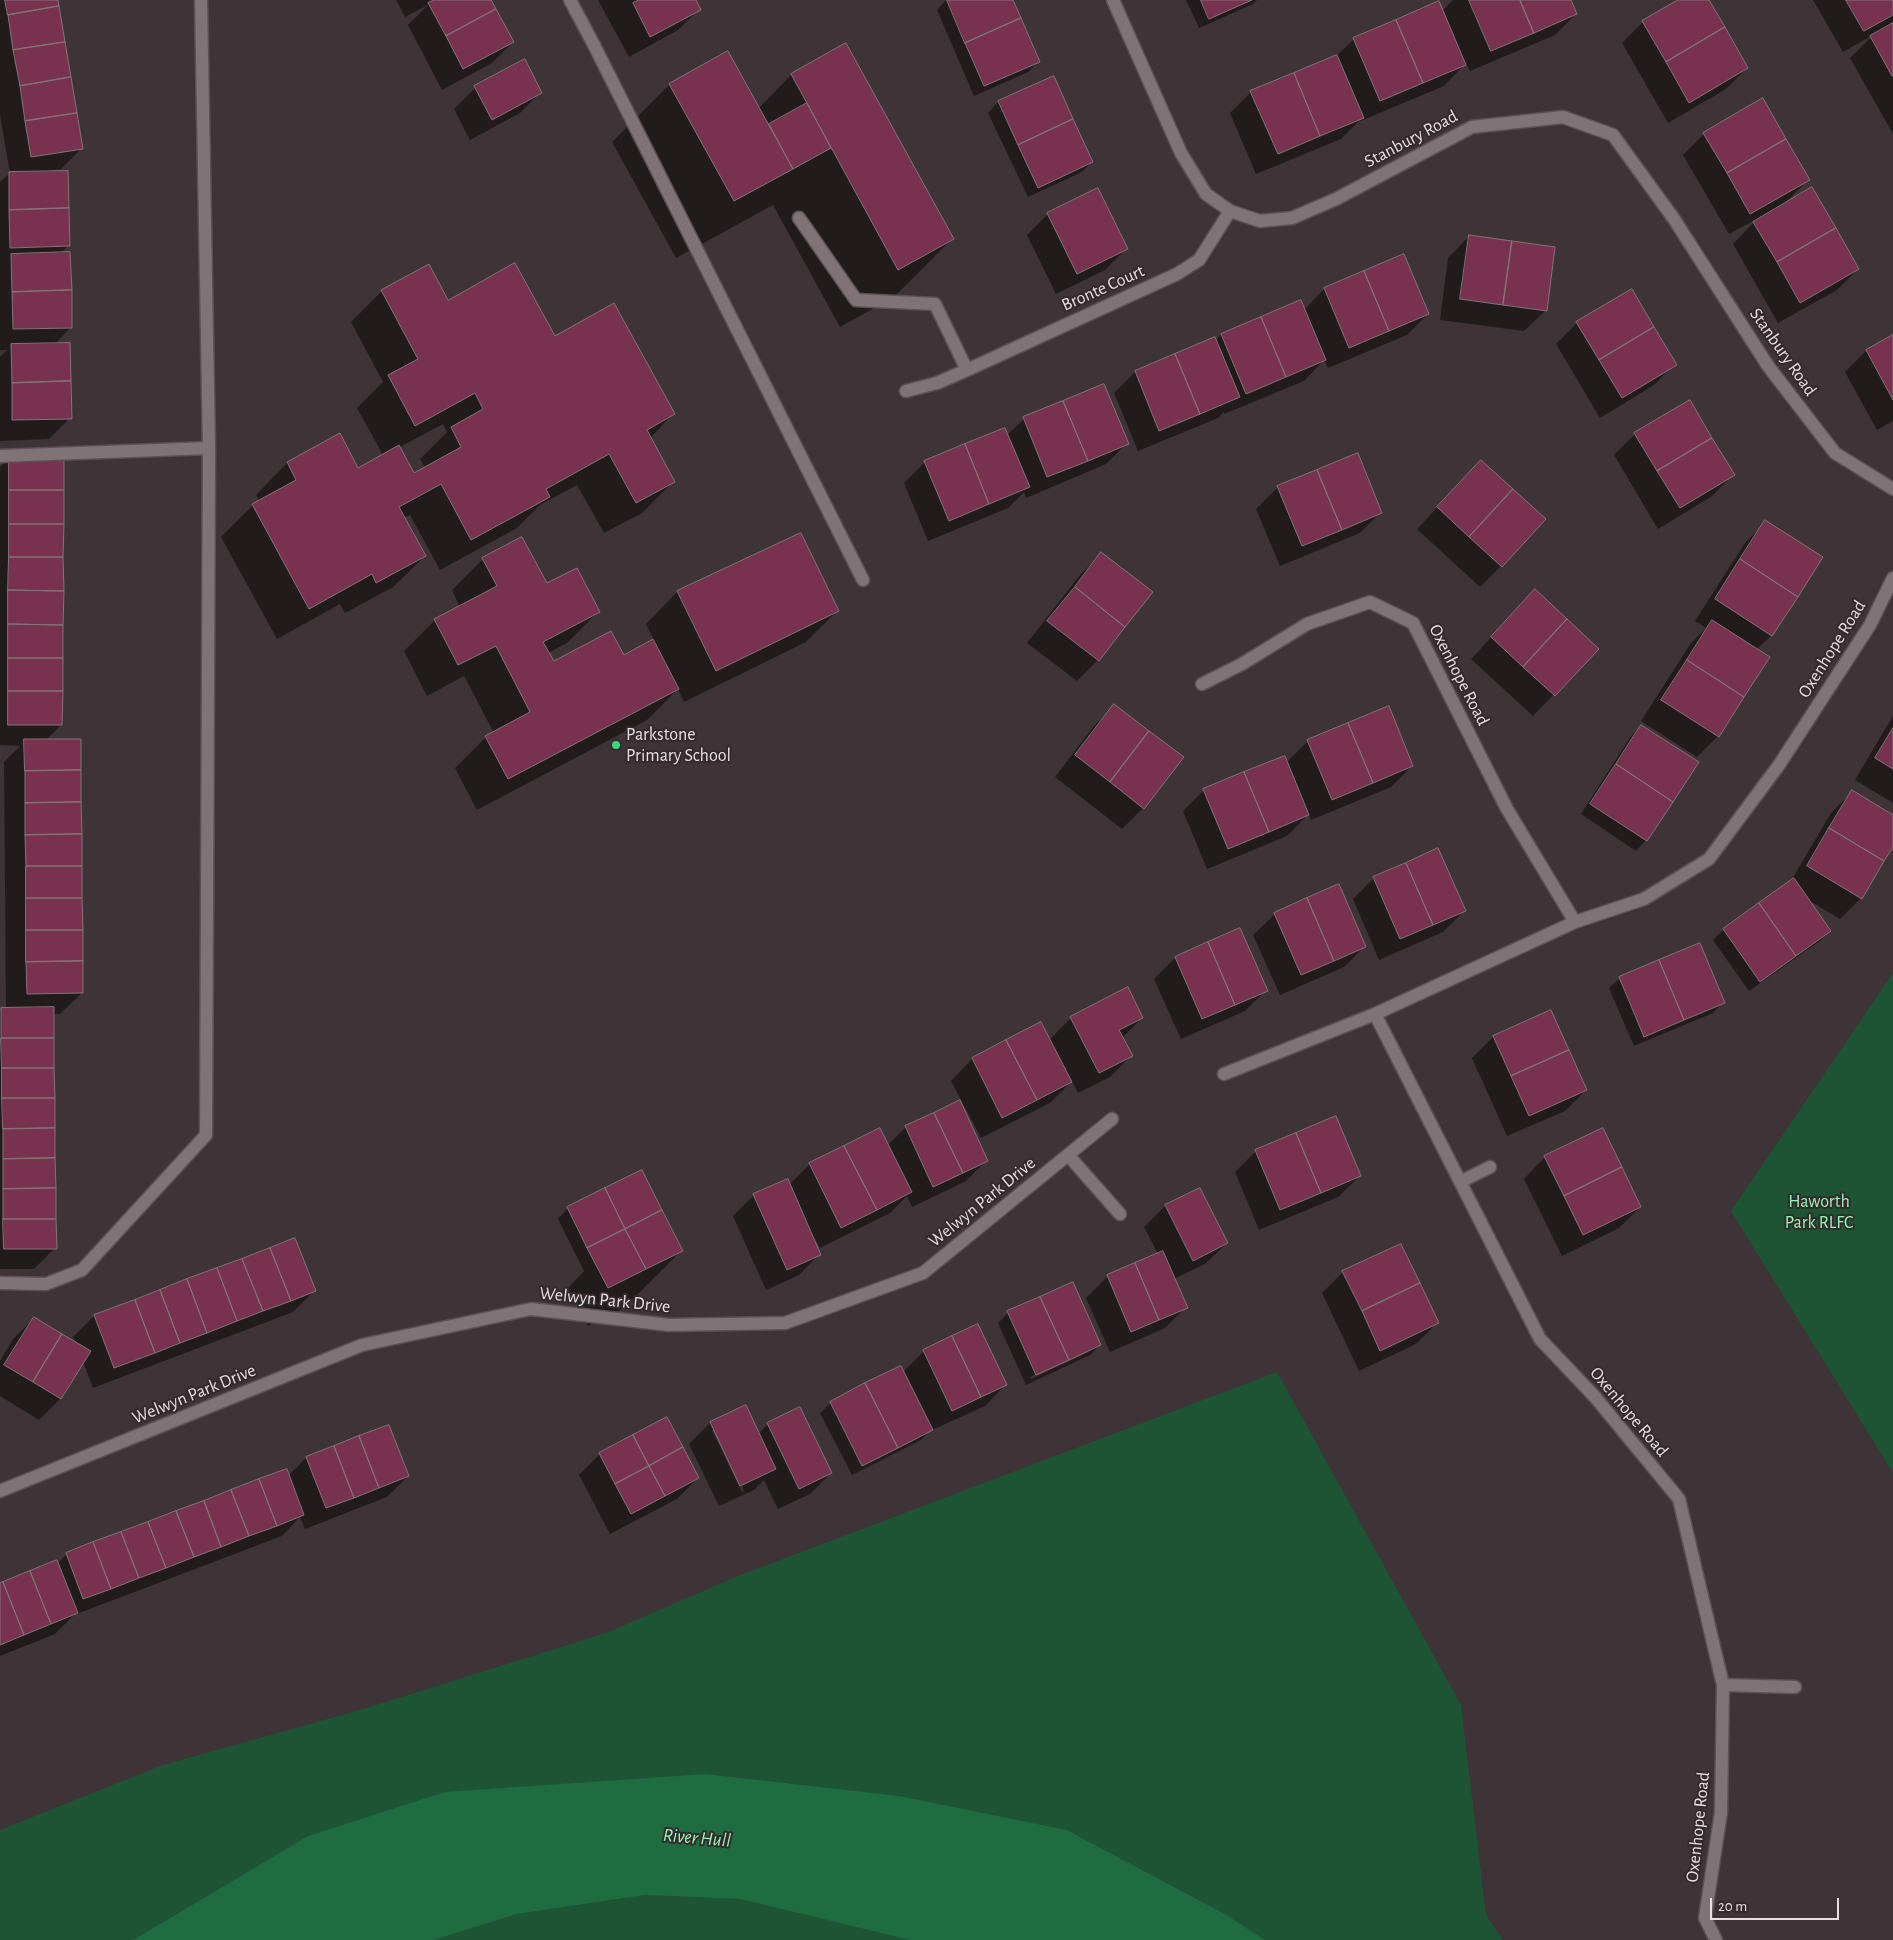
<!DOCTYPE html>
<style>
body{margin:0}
#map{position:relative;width:1893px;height:1940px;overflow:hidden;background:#3e3336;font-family:"Alegreya Sans",sans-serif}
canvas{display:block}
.scale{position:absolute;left:1710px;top:1898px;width:129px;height:22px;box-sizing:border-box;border:2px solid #e7e0e2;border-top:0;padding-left:6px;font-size:15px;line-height:18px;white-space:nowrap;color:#e7e0e2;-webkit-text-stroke:4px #34292c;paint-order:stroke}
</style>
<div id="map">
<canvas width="1893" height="1940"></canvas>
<div class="scale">20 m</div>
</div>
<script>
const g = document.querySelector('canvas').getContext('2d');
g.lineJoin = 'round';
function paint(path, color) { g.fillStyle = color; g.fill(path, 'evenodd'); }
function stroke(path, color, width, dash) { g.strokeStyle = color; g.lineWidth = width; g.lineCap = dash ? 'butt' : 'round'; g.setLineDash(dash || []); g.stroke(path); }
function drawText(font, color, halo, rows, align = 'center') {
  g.font = font + ' "Alegreya Sans",sans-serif'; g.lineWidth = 4; g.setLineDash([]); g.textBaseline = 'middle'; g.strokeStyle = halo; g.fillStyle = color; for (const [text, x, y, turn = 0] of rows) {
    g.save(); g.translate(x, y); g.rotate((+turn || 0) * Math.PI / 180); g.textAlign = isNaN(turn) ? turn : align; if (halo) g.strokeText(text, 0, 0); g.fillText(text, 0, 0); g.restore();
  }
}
paint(new Path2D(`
 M1893,973V1473L1731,1211Z
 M1277,1372L1461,1705L1486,1915L1503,1940H1265L1225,1914L1067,1830L900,1796L706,1774L308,1836L133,1940H0V1830L163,1765L360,1710L606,1633L738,1576Z
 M645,1895L740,1899L910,1940H434L517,1914Z`), '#1d5534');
paint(new Path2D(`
 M706,1774L900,1796L1067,1830L1225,1914L1265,1940H910L740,1899L645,1895L517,1914L434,1940H133L308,1836L445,1792Z`), '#1e6c40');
paint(new Path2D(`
 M0,0H57L82,148L61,169L52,171L68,246L60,254L71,327L54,345L70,418L49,439L0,441V357L7,350H0V182L10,173L0,115Z
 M396,0H490L513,42L492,63L442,90L408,25L428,5L405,17Z
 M598,0H694L699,9L678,30L629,57Z
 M946,0H1012L1039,61L1028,72L974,96L937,10Z
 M1186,0H1257L1253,4L1199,28Z
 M1453,0H1570L1576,14L1555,35L1470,71L1466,63L1444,86L1358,122L1341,139L1256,174L1230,113L1251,92L1336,56L1354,39L1442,11Z
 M1681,0H1707L1747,68L1726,89L1668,123L1622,43L1643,22Z
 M1813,0H1893V21L1886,28L1893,25V134L1850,58L1873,35L1843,52Z
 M846,45L952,239L894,297L840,327L773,205L676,258L612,142L669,85L759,108L791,75Z
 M1053,77L1092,162L1082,172L1028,197L988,113L998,102Z
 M475,88L541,92L520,113L470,140L454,109Z
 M1704,134L1809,179L1784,204L1858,269L1837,290L1778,323L1733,244L1757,219L1729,234L1683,155Z
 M1048,214L1126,249L1105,270L1056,294L1027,235Z
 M1469,236L1546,310L1524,331L1440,320L1448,258Z
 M1324,289L1428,314L1407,335L1328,368L1324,360L1304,381L1224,414V412L1218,418L1138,451L1114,393L1135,372L1215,341L1221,335L1300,302L1304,310Z
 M382,291L447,301L554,337L673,414L650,438L673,482L642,513L604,533L577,485L540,505L517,528L440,570L410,515L404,518L425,556L393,587L345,613L340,604L277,639L221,537L253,505L260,501L256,495L287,463L339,435L358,469L383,455L357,408L383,382L351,322ZM443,424L447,432L420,459L425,468L413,475L398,448Z
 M1577,323L1675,364L1654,385L1600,418L1556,344Z
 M1893,336V421L1877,430L1845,372L1866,351Z
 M1103,386L1127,443L1106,464L1026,498L1024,492L1008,508L928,541L904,483L925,462L1007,435L1024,419Z
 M1635,434L1733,475L1712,496L1658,529L1614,455Z
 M1357,454L1381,512L1360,533L1280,566L1256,509L1277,488Z
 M10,457L61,725L46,740L82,993L60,1014H53L55,1248L34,1269H0V1011L6,1009L4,762L20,746L0,745V467Z
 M1481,461L1501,566L1480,587L1417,529Z
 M1766,522L1821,558L1771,636L1756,650L1718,736L1697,757L1641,721L1691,643L1706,628L1695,621L1745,543Z
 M800,535L837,611L806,642L684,702L678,689L647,720L477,810L455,768L486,737L494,733L464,676L427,696L404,651L435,620L460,607L452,590L483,559L546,585L598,612L567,643L548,653L553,663L623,657L654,640L646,624L677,592Z
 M1101,554L1151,592L1098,660L1077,681L1027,643L1080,575Z
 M1535,591L1597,649L1533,716L1471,659Z
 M1114,706L1143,808L1122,829L1055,777L1093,727Z
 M1893,716V803L1855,780Z
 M1641,726L1646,840L1636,851L1581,814L1631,736Z
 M1308,741L1412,766L1391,787L1311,820L1309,814L1287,836L1207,869L1183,811L1204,790L1286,763Z
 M1852,792L1893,817V845L1861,898L1840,919L1808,900L1830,931L1820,941L1749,991L1713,940L1723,930L1789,884L1831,813Z
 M1374,878L1464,911L1443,932L1379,960L1353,899Z
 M1275,914L1365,946L1344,967L1280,995L1253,935Z
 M1175,958L1266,990L1245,1011L1181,1039L1154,979Z
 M1620,978L1723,1002L1713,1013L1634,1046L1609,988Z
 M1551,1012L1586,1090L1565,1111L1507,1136L1472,1058L1493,1037Z
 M1071,1018H1142L1122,1038L1131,1056L1110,1077L1078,1093L1072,1081L1050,1103L981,1138L951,1081L972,1059L1041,1024L1049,1040Z
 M906,1127L987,1160L966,1181L912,1207L907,1196L890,1213L820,1248L814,1237L812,1238L820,1254L799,1275L766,1290L733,1216L754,1195L789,1185L810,1164L879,1129L887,1146Z
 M1256,1151L1360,1176L1338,1197L1259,1230L1235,1172Z
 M1545,1157L1640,1207L1619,1228L1562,1256L1524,1179Z
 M1200,1190L1227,1243L1205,1264L1174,1279L1186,1307L1165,1328L1110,1352L1086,1298L1107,1277L1158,1254L1144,1227L1165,1206Z
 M568,1208L682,1250L624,1308L588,1326L568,1288L584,1271L558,1219Z
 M1343,1272L1437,1323L1416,1344L1359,1371L1322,1293Z
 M314,1291L293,1312L93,1388L83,1362L60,1399L39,1420L0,1396V1361L13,1339L34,1318L76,1343L73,1337L94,1316Z
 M1008,1313L1100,1345L1090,1355L1026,1385L998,1323ZM1089,1349V1352L1031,1379L1030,1377Z
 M924,1351L1006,1384L985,1406L930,1431L921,1440L852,1475L820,1413L831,1403L903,1372Z
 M745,1407L758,1434L768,1424L831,1473L810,1494L778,1509L764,1480L754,1490L719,1506L689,1444L710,1423ZM712,1430H715L744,1491L742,1492Z
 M389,1426L408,1476L387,1497L305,1529L300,1517L282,1536L74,1615L55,1634L0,1656V1584L57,1564L67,1554L288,1476L306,1458Z
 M600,1454L698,1478L677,1499L610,1534L579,1475Z`), '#0007');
const building = new Path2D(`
 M5,0H58L59,6L8,15Z
 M434,0H491L496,9L446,36L428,3Z
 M639,0H696L701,10L650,37L633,3Z
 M947,0H1013L1021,18L965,43Z
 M1201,0H1252L1209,19Z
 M1469,0H1520L1534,33L1491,51Z
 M1520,0H1571L1577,14L1534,33Z
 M1678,0H1709L1725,27L1666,62L1642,21Z
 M1846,0H1893V15L1864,31Z
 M1439,1L1466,65L1423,83L1396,20Z
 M59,6L65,42L13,50L8,15Z
 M496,9L514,42L463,69L446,36Z
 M1021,18L1040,62L984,86L965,43Z
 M1396,20L1423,83L1380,101L1353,38Z
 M1893,23V76H1892L1870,36Z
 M1725,27L1748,68L1689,103L1666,62Z
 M65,42L71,77L20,86L13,50Z
 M846,43L954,239L898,270L791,74Z
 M728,51L793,169L734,201L669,84Z
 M1337,55L1364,118L1320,136L1294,73Z
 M525,59L542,93L492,120L474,86Z
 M1294,73L1320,136L1278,154L1250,91Z
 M1054,76L1073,119L1018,145L998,101Z
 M71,77L77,113L25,121L20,86Z
 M1763,98L1786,139L1727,173L1703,133Z
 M807,103L831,148L793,169L769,124Z
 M77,113L83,149L31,157L25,121Z
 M1073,119L1093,162L1038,188L1018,145Z
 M1786,139L1810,180L1750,214L1727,173Z
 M68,171L69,208L9,210V172Z
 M1812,187L1836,228L1777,262L1753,222Z
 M1098,188L1128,249L1077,274L1047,213Z
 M69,208L70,246L10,248L9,210Z
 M1836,228L1859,269L1800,303L1777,262Z
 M1469,235L1512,241L1503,305L1460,299Z
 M1512,241L1555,247L1547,311L1503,305Z
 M70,252L72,290L12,292L11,254Z
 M1404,254L1429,314L1389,331L1364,271Z
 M515,263L555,336L614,303L675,414L647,430L675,482L636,503L609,454L546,489L550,497L471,540L441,484L399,507L426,556L376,583L372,574L309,609L252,504L296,480L287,462L340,433L358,468L399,445L414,473L461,447L451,427L483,409L475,393L415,426L388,375L418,359L381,290L429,264L448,300Z
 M1364,271L1389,331L1349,348L1324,288Z
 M1632,289L1654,327L1599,360L1576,322Z
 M72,290V328L13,329L12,292Z
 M1301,300L1326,360L1286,377L1261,317Z
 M1261,317L1286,377L1246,394L1221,334Z
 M1654,327L1677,365L1622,398L1599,360Z
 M1893,335V400L1866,350Z
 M1215,337L1240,397L1200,414L1175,354Z
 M70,343L71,381L12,383L11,344Z
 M1175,354L1200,414L1159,431L1135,371Z
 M71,381L72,419L12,420V383Z
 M1104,384L1129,444L1088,461L1063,401Z
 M1690,400L1712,438L1657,471L1634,433Z
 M1063,401L1088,461L1047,477L1023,417Z
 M1005,428L1030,487L989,504L965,444Z
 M1712,438L1735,475L1680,508L1657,471Z
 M965,444L989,504L949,521L924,461Z
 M1358,453L1382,513L1342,530L1317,470Z
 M9,456L64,457V490H9Z
 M1481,460L1513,489L1469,537L1437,507Z
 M1317,470L1342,530L1302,546L1277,486Z
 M1513,489L1546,519L1502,567L1469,537Z
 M9,490H64V524H9Z
 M1765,520L1823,557L1798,597L1740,559Z
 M9,524H64L63,557H9Z
 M801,533L839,611L716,671L677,591Z
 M522,537L547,583L577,568L600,612L543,642L554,661L611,631L624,655L653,639L679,689L508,779L485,736L530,712L496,646L458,665L434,619L497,586L482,558Z
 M1101,552L1153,592L1125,627L1075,587Z
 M9,557H63L64,591L8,590Z
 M1740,559L1798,597L1772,636L1715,599Z
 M1075,587L1125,627L1099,661L1047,621Z
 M1535,589L1567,619L1523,667L1491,637Z
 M8,590L64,591L63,625L8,624Z
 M1567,619L1599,649L1555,696L1523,667Z
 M1712,620L1770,657L1744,697L1687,660Z
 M8,624L63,625V658H8Z
 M8,658H63V691H8Z
 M1687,660L1744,697L1719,737L1661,700Z
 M8,691H63L62,725H8Z
 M1114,704L1149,731L1110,782L1075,755Z
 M1389,706L1413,766L1373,783L1348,723Z
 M1348,723L1373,783L1332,800L1307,740Z
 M1641,725L1699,762L1673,802L1616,764Z
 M1893,728V769L1875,758Z
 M1149,731L1184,757L1144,809L1110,782Z
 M24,739H81V770L25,771Z
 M1285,756L1309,815L1269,832L1244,772Z
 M1616,764L1673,802L1647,841L1590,804Z
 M81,770V802L25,803V771Z
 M1244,772L1269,832L1228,849L1203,789Z
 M1852,790L1893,815V847L1884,861L1829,828Z
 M81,802L82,834L25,835V803Z
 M1829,828L1884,861L1862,899L1807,866Z
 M82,834V866H26L25,835Z
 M1438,848L1466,911L1433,925L1406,863Z
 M1406,863L1433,925L1400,939L1373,877Z
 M26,866H82V898H26Z
 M1794,878L1831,931L1796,956L1759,903Z
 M1339,884L1366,947L1334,961L1307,898Z
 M26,898H82L83,930H26Z
 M1307,898L1334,961L1301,975L1274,913Z
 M1759,903L1796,956L1760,982L1723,929Z
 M1240,928L1268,991L1235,1005L1208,942Z
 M26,930H83V961L26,962Z
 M1208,942L1235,1005L1202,1019L1175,957Z
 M1700,943L1725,1003L1684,1020L1659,960Z
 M1659,960L1684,1020L1644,1037L1619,977Z
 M83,961V993L27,994L26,962Z
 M1128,987L1143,1018L1119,1030L1133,1056L1099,1073L1070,1017Z
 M54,1007V1038H1V1008Z
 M1551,1010L1569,1050L1511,1076L1493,1036Z
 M1041,1022L1072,1082L1037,1100L1006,1040Z
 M1,1038H54V1068H2Z
 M1006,1040L1037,1100L1002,1118L972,1058Z
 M1569,1050L1587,1090L1529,1116L1511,1076Z
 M2,1068H54L55,1098H2Z
 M2,1098H55V1128L3,1129Z
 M960,1100L988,1161L963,1173L934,1113Z
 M934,1113L963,1173L933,1187L905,1126Z
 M1336,1116L1361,1176L1321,1193L1296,1133Z
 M55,1128V1158L3,1159V1129Z
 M880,1128L912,1192L877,1210L844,1146Z
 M1603,1128L1622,1167L1564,1196L1544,1156Z
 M1296,1133L1321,1193L1280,1210L1255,1150Z
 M844,1146L877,1210L841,1228L809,1163Z
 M55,1158L56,1188L3,1189V1159Z
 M1622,1167L1641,1207L1583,1235L1564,1196Z
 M642,1170L662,1210L625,1229L605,1188Z
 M788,1179L821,1255L787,1270L753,1194Z
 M56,1188V1219H3V1189Z
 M605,1188L625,1229L587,1248L567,1207Z
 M1200,1188L1228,1243L1193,1261L1165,1205Z
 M662,1210L683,1251L646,1269L625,1229Z
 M3,1219H56L57,1249H4Z
 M625,1229L646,1269L608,1288L587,1248Z
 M295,1238L316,1291L291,1301L270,1248Z
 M1401,1244L1420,1283L1362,1311L1342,1271Z
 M270,1248L291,1301L263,1311L242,1259Z
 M1163,1251L1188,1308L1159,1320L1135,1263Z
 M242,1259L263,1311L237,1321L217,1268Z
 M1135,1263L1159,1320L1131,1332L1107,1275Z
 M217,1268L237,1321L207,1333L187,1279Z
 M187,1279L207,1333L180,1343L160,1290Z
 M1073,1282L1101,1345L1069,1360L1040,1297Z
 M1420,1283L1439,1323L1380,1351L1362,1311Z
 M160,1290L180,1343L155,1353L135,1300Z
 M1040,1297L1069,1360L1036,1375L1007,1311Z
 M135,1300L155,1353L114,1368L94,1315Z
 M34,1317L62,1334L33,1382L4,1365Z
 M978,1324L1007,1385L981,1397L952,1336Z
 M62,1334L91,1351L61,1399L33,1382Z
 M952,1336L981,1397L952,1411L923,1350Z
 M901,1366L933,1430L898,1448L865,1383Z
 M865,1383L898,1448L862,1466L830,1402Z
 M746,1405L776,1469L740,1486L710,1422Z
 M800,1407L832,1473L799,1489L767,1423Z
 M667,1417L683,1447L649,1466L633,1435Z
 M389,1425L409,1476L379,1488L359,1436Z
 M633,1435L649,1466L615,1484L599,1453Z
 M359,1436L379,1488L354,1498L334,1446Z
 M334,1446L354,1498L326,1508L306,1457Z
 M683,1447L699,1478L665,1496L649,1466Z
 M649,1466L665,1496L631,1514L615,1484Z
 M287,1469L304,1515L277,1526L259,1479Z
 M259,1479L277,1526L249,1536L231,1490Z
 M231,1490L249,1536L221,1547L204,1501Z
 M204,1501L221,1547L194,1557L176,1511Z
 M176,1511L194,1557L166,1568L148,1522Z
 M148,1522L166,1568L139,1578L121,1532Z
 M121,1532L139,1578L111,1589L93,1542Z
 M93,1542L111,1589L83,1599L66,1553Z
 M57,1560L78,1613L51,1624L30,1571Z
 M30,1571L51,1624L24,1635L3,1582Z
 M3,1582L24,1635L0,1645V1583Z`);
paint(building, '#78324f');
stroke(building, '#827579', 1);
const service = new Path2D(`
 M594,45L863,580
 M0,456L209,448
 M0,1283L46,1284L82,1270L206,1135L209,448L201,0`);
const minor = new Path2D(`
 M570,0L594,45
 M1113,0L1181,153L1206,194L1230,211L1260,221L1292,218L1336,199L1472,127L1563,117L1613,135L1674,219L1768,366L1835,453L1893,489
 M799,218L856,300L935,304L967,370
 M906,391L937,383L967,370L1177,274L1199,260L1230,211
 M1202,684L1242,664L1307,624L1370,602L1413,623L1507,809L1575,922
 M1375,1014L1540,1339L1595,1397L1679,1499L1723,1685L1721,1812L1705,1918L1716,1940
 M1224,1074L1375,1014L1575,922L1644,899L1709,859L1779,765L1870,625L1893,578
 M1068,1155L1120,1214
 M1460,1182L1490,1167
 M0,1491L362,1345L531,1309L669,1325L785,1323L923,1273L1112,1119
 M1723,1685L1795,1687`);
stroke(service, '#5b5155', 15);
stroke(minor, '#5b5155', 15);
stroke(service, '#807377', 12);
stroke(minor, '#807377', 12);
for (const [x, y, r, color] of [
 [616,745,5,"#36d880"]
]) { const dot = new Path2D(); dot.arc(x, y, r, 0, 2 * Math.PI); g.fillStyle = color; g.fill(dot); stroke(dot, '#34292c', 2); }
drawText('18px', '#e7e0e2', '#34292c', [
 ["Stanbury Road",1411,139,-28],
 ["Bronte Court",1103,288,-24],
 ["Stanbury Road",1783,352,55],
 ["Oxenhope Road",1832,649,-58],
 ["Oxenhope Road",1459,675,63],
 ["Welwyn Park Drive",982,1202,-39],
 ["Welwyn Park Drive",605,1300,6],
 ["Welwyn Park Drive",194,1394,-22],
 ["Oxenhope Road",1629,1412,50],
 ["Oxenhope Road",1698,1827,-84]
]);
drawText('18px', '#e7e0e2', '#34292c', [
 ["Parkstone",626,735],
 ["Primary School",626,756]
], 'left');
drawText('18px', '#92f8b5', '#34292c', [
 ["Haworth",1819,1202],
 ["Park RLFC",1819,1223]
]);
drawText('italic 19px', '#95fbb8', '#34292c', [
 ["River Hull",697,1838,5]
]);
</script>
